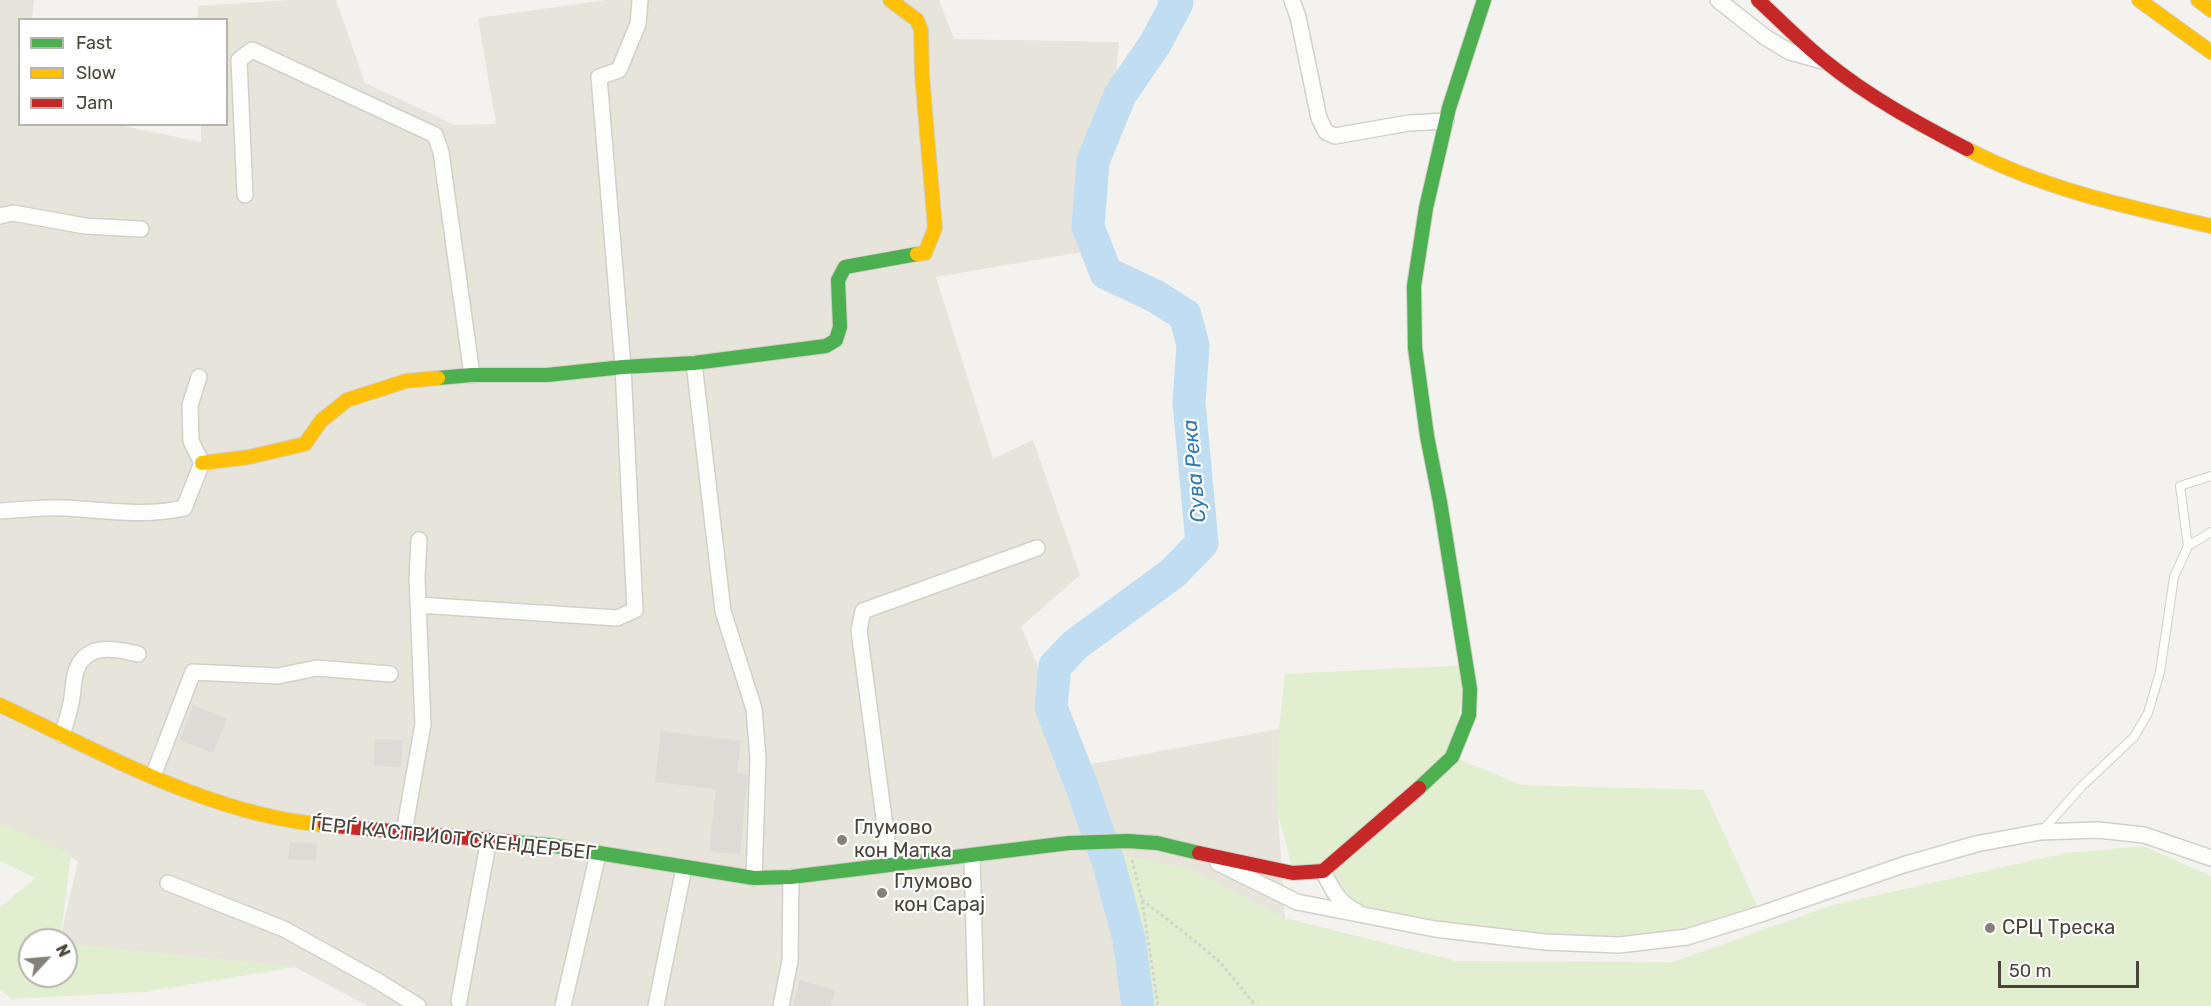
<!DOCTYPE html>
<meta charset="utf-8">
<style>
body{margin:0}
#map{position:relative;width:2211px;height:1006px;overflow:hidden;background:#f4f2ee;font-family:Rubik,sans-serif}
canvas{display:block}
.legend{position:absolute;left:18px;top:18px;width:210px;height:108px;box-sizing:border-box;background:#fff;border:2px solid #b7b4b0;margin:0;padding:8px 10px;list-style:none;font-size:18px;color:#4b4439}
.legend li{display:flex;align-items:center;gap:12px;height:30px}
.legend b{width:30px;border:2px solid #b7b4b0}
.north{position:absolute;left:18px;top:928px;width:60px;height:60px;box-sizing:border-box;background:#fff;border:2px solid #b7b4b0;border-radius:50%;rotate:64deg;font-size:16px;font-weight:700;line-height:24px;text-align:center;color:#4b4439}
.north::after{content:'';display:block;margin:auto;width:21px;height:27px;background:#868178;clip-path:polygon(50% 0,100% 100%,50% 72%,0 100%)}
.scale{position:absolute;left:1998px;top:961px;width:141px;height:27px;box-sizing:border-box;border:3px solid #4b4439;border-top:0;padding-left:8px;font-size:18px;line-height:21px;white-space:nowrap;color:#4b4439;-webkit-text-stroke:4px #fff;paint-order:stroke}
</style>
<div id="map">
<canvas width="2211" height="1006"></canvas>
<ul class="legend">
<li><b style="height:8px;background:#4caf50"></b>Fast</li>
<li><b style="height:8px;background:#ffc107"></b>Slow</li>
<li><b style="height:8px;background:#c62828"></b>Jam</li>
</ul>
<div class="north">N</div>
<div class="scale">50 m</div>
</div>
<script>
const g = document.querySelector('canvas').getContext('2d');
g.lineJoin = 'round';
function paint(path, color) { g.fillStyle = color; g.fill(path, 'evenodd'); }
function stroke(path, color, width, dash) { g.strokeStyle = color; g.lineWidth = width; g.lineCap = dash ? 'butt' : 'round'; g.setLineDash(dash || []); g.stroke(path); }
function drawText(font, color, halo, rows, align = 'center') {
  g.font = font + ' Rubik,sans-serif'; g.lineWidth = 4.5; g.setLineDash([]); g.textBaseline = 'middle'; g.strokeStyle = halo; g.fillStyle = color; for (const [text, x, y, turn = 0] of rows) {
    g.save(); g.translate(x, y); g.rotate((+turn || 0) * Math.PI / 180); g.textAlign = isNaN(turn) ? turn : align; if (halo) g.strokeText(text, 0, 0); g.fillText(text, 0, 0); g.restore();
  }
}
paint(new Path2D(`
 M0,0H34L32,19L20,20V124L118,125L201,142V125L226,124V20L198,19V6L290,0H336L365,83L455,125L496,124L478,18L606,0H939L954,39L1119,42L1100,249L936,277L993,459L1033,440L1080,575L1021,627L1081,766L1279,729L1278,813L1285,918L1190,869L1123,937L1129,1006H368L295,967L66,944V940H60L78,861L0,825Z`), '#e7e4dc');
paint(new Path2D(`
 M1466,665L1453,757L1522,785L1704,790L1761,914L1619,945L1364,914L1323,871L1293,872L1278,813L1279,729L1285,674Z
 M0,823L71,854L60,940H30V976H66V944L295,967L144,992L12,999L0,990V907L36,878L0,861Z
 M2143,846L2211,876V1006H1129L1123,937L1109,852L1190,869L1285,918L1456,961L1673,962L1833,905L2066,853Z`), '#e1eecf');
stroke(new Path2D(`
 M1138,1006L1129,939L1109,864L1082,787L1051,707L1055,666L1075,645L1173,573L1202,543L1189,403L1193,345L1185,315L1155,296L1106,273L1088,227L1093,161L1120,95L1155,44L1177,3L1174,0`), '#c0ddf1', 33);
paint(new Path2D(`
 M193,705L227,719L213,753L180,740Z
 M661,731L741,741L737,773L748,775L740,855L709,851L716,789L655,782Z
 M375,739L403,740L401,767L374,766Z
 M290,842L317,843L316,861L288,859Z
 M800,980L835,990L831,1006H793Z`), '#dedbd6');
const lane = new Path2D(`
 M2188,546L2211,532
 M2042,831L2082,786L2134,737L2148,713L2160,672L2174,577L2188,546L2180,486L2211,476`);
const street = new Path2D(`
 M1292,0L1298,17L1319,118L1326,132L1335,136L1409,123L1446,121
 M1718,0L1765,37L1790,52L1823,61
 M245,195L239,60L252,50L435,135L441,152L472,375
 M0,216L13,213L85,226L141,229
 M694,363L723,611L754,709L758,758L754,878
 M0,511C21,510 43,507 65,508C104,510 146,517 184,508L202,463L191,441L190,405L199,377
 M418,605L617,618L635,610L623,367L599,77L619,70L638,24L640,0
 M62,735C65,725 69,714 71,703C73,694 73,684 75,675C83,642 114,648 138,654
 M153,776L193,672L278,676L317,668L390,674
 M404,832L423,724L417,577L419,540
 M972,856L976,1006
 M1218,863L1297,902L1435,929L1545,942L1619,945L1687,937L1761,914L1903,865L1976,844L2040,832L2098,830L2144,835L2211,858
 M890,864L859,630L863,611L1037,548
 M1323,871C1331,887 1338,903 1356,911
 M168,883L284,929L376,980L418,1006
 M459,1001L489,839
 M563,1006L598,854
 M656,1006L684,868
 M781,1006L790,961L791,877`);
const fast = new Path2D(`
 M438,378L472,375H547L623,367L694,363L826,346L836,340L840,327L838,280L845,267L917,254
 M1419,788L1452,757L1469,715L1470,689L1440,502L1427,436L1415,348L1414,286L1426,208L1449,108L1484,0
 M513,842L549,845L754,878L791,877L1069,843L1128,841L1157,843L1199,853`);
const slow = new Path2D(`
 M890,0L917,20L921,30L922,75L935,228L925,253L917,254
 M2139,0L2211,52
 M2198,0L2211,10
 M1967,149C2043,189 2128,207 2211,226
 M202,463L249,457L305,444L321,421L347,400L406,381L438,378
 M0,705C103,753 210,815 325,825`);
const jam = new Path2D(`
 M1758,0C1781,21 1802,43 1826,62C1869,97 1919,124 1967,149
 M325,825L513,842
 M1199,853L1293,873L1323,871L1419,788`);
stroke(lane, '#d2d0cb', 10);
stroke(street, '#d2d0cb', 18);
stroke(fast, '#d3cfc5', 16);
stroke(slow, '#d3cfc5', 16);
stroke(jam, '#d3cfc5', 16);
stroke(new Path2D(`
 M1132,860L1142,900L1158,1006
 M1142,900L1185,933L1220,962L1256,1006`), '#d3d2cc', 3, [3, 3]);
stroke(lane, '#fdfdfc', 8);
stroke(street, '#fdfdfc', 15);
stroke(fast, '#4caf50', 14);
stroke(slow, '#ffc107', 14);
stroke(jam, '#c62828', 14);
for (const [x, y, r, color] of [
 [842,840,6,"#868178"],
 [882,893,6,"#868178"],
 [1990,928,6,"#868178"]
]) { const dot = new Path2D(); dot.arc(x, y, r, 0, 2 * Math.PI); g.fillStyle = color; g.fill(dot); stroke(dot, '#fff', 2); }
drawText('20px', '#4b4439', '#fff', [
 ["Глумово",854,828],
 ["кон Матка",854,851],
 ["Глумово",894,882],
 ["кон Сарај",894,905],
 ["СРЦ Треска",2002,928]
], 'left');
drawText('20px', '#4b4439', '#fff', [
 ["ЃЕРЃ КАСТРИОТ СКЕНДЕРБЕГ",453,839,6]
]);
drawText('italic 21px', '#2e7ab2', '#fff', [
 ["Сува Река",1195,471,-95]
]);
</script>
